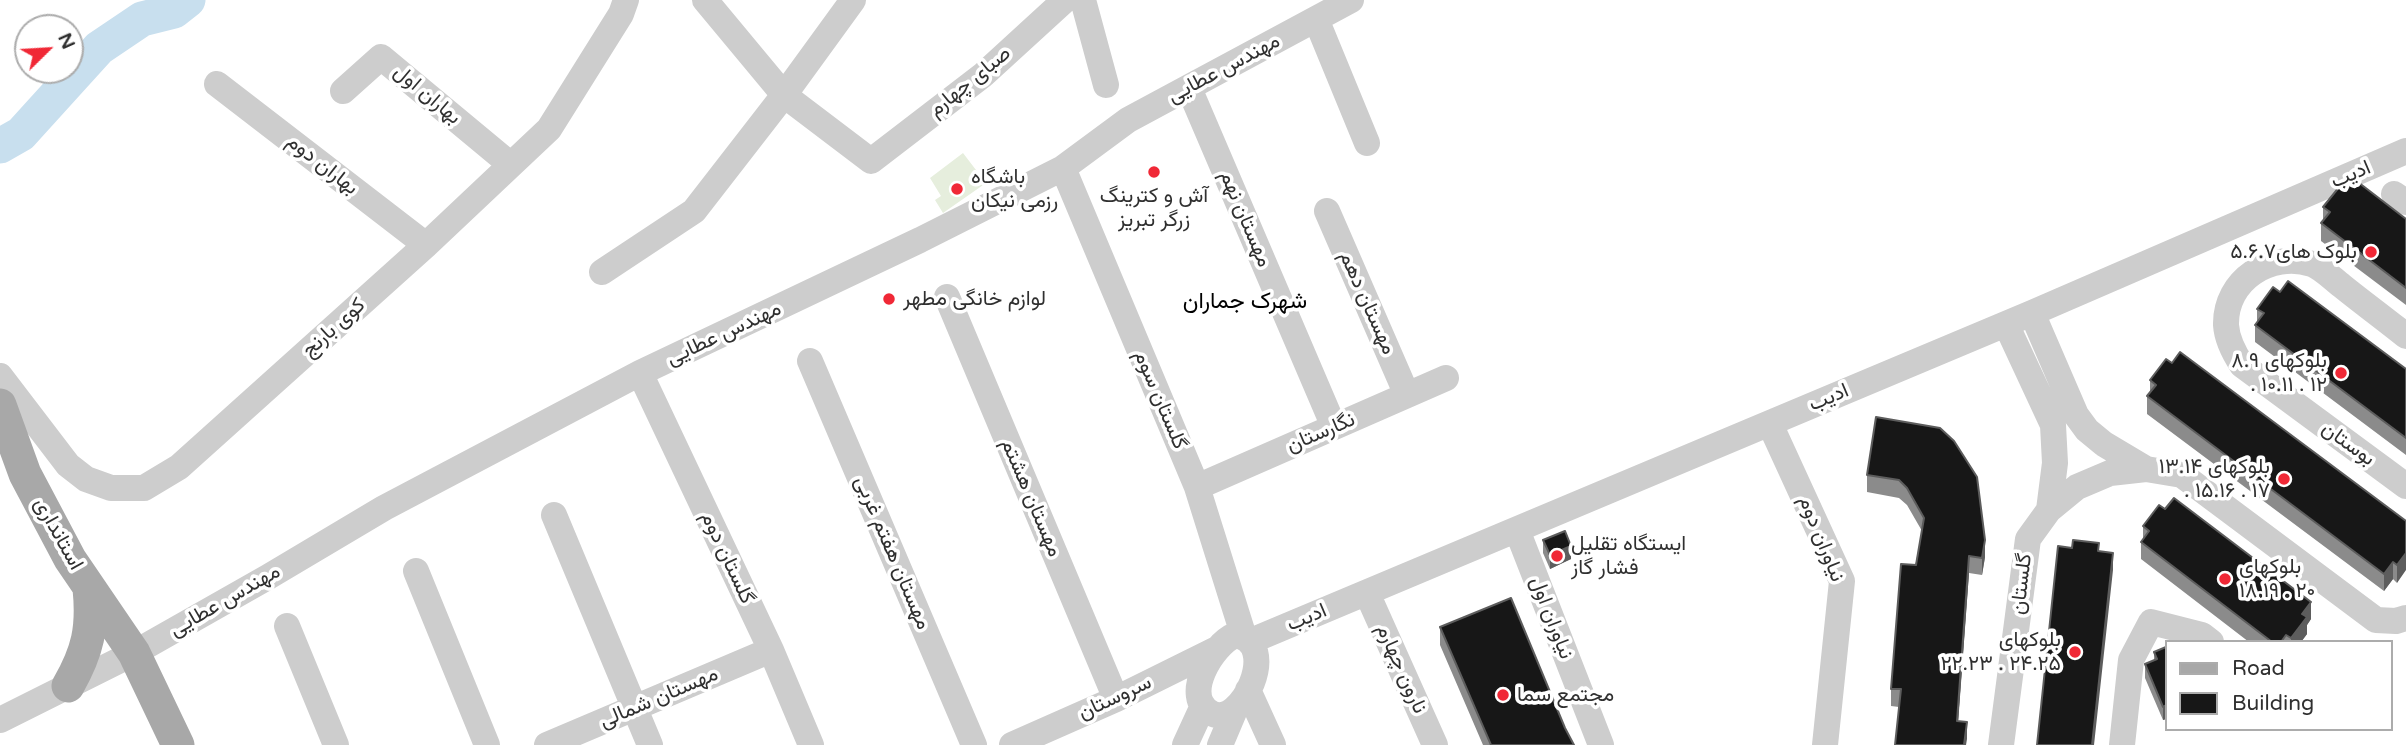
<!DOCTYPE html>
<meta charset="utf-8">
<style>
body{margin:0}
#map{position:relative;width:2406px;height:745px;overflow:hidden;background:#fff;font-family:"Varela Round",sans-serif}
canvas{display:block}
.legend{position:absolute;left:2165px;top:640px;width:228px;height:91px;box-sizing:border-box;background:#fff;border:2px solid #acacac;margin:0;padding:9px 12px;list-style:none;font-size:21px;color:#303030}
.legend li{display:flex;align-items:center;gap:14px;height:35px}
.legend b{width:35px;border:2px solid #acacac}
.north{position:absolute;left:14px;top:14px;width:70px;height:70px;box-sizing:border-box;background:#fff;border:2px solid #acacac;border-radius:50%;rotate:66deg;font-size:19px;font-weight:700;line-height:28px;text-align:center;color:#303030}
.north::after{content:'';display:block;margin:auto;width:24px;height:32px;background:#f02836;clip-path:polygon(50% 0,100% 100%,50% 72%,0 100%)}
</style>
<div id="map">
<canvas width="2406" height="745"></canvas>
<ul class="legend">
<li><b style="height:9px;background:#a8a8a8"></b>Road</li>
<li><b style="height:19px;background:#171717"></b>Building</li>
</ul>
<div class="north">N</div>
</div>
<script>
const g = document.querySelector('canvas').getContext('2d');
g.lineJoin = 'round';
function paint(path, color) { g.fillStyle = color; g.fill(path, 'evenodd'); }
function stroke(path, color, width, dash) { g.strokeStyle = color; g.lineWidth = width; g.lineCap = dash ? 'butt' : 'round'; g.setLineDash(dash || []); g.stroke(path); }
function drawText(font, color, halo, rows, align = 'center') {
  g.font = font + ' "Varela Round",Vazirmatn,sans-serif'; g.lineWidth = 7; g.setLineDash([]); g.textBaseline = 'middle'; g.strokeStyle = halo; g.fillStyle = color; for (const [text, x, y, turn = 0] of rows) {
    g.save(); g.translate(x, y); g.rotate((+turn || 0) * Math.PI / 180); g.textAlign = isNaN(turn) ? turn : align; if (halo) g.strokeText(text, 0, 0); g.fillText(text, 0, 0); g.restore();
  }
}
paint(new Path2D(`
 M963,153L986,183L943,213L935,200L941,196L930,178Z`), '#e6eedd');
stroke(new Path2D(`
 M0,146L21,134L99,48L142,19L174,11L188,0`), '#c8dfee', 35);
stroke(new Path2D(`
 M705,0L784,95L871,161L983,75L1065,0
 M1083,0L1106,85
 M1316,19L1367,143
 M217,84L426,245
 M1189,88L1334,427
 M343,91L381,57L511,165
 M1063,168L1197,487L1244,637
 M2394,194L2406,202
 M1327,211L1407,395
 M602,272L694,211L784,95L853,0
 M947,297L1116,699
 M2032,313L2076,415L2087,430L2104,444L2146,469
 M2006,324L2053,425L2055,463L2049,510
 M2406,336C2385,319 2363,303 2342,286C2333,279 2322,268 2312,264C2270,251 2225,280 2226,325C2227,340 2234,353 2242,365L2406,486
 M810,361L974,745
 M640,373L771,650L811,745
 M0,376L68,465L86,479L111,488H144L179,467L426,245L549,129L621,14L626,0
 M1770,424L1842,581L1825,745
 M1197,487L1446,378
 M554,515L650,745
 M1517,530L1601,745
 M416,571L487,745
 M1367,593L1435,745
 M287,626L336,745
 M1235,635C1282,642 1241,730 1211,713C1181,697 1212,645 1235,635Z
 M1251,641L2032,313L2406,151
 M1248,690L1273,745
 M0,720L134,653L268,577L384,508L640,373L920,240L1063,168L1128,120L1351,0
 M547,745L771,650
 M1012,745L1116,699L1217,649
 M1185,745L1202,708
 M1220,745L1234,712
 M2001,745L2028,539L2049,510L2077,487L2110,473L2146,469L2182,475L2376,620L2396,621L2406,618
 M2122,745L2131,660L2151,622L2202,635L2211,642`), '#cdcdcd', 26);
stroke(new Path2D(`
 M0,405L25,474L70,559L134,653L178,745
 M68,686C88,651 93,628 89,588`), '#a8a8a8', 33);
paint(new Path2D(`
 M2346,191L2406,219V305L2321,241V223L2323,220V207Z
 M2280,292L2406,369V455L2255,342V325L2257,322V309Z
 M2150,380L2406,521L2397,583L2393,579L2384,591L2147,414V396L2150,393Z
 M1876,417L1985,557L1982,575L1969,573L1958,721L1967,739L1899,707L1891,706V689L1922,531L1907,505L1899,498L1867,492V475Z
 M2143,526L2311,619L2307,625V634L2301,642H2249L2141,559V542L2143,539Z
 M1543,540L1571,559L1550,569L1543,553Z
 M1440,627L1565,728L1574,745H1483L1440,645Z
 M2166,647V719L2163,720L2145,678V664L2154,660V652Z`), '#8b8b8b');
paint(new Path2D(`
 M1985,540V557L1982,575V558Z
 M1571,546V559L1550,569V555Z
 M2113,553V570L2094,745H2092Z
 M2406,553V570L2397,583V565Z
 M1969,556V573L1957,738V721Z
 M2393,562V579L2384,591V574Z
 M2311,602V619L2307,625V634L2301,642H2291V638L2302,614Z
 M2166,705V719L2163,720V707Z
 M1967,722V739L1966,745H1964Z`), '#5d5d5d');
const building = new Path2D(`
 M2354,179L2406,219V288L2321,223L2330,212L2323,207L2340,186L2346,191Z
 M2288,281L2406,369V438L2255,325L2264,313L2257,309L2273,287L2280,292Z
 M2180,352L2406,521V553L2397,565L2393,562L2384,574L2147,396L2156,385L2150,380L2166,359L2172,363Z
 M1876,417L1940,428L1954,441L1977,477L1985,540L1982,558L1969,556L1957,721L1967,722L1964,745H1895L1901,689H1891L1901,564L1916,565L1924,518L1907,488L1899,480L1867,475Z
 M2174,498L2311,602L2302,614L2307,617L2291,638L2286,635L2281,642H2272L2141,542L2149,531L2143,526L2159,505L2165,509Z
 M1565,531L1571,546L1550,555L1543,540Z
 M2073,540L2099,543L2098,551L2113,553L2092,745H2037L2058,546L2072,548Z
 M1511,598L1565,728L1574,745H1491L1440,627Z
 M2166,647V705L2163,707L2145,664L2157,659L2154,652Z`);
paint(building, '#171717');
stroke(building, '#5d5d5d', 2);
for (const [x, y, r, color] of [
 [1154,172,7,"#f02836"],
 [957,189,7,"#f02836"],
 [2371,252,7,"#f02836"],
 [889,299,7,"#f02836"],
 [2341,373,7,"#f02836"],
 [2284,479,7,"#f02836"],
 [1557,556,7,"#f02836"],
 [2225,579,7,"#f02836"],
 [2075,652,7,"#f02836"],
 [1503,695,7,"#f02836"]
]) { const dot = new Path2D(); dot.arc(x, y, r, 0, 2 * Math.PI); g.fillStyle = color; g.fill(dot); stroke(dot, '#fff', 2.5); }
drawText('21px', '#303030', '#fff', [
 ["مهندس عطایی",1224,69,-28],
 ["صبای چهارم",970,82,-39],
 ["بهاران اول",427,95,40],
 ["بهاران دوم",322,165,38],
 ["ادیب",2351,175,-23],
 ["مهستان نهم",1245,219,67],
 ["مهستان دهم",1367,303,66],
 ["کوی بارنج",334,328,-42],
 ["مهندس عطایی",724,334,-25],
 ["ادیب",1829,398,-23],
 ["گلستان سوم",1160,400,67],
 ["نگارستان",1321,433,-23],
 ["بوستان",2348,444,36],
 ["مهستان هشتم",1031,498,67],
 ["استاندارى",58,534,61],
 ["نیاوران دوم",1821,539,68],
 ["مهستان هفتم غربی",892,553,67],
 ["گلستان دوم",727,558,65],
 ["گلستان",2022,584,-83],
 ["مهندس عطایی",225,601,-30],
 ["ادیب",1307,618,-23],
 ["نیاوران اول",1551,618,69],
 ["نارون چهارم",1401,669,66],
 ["مهستان شمالی",659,698,-23],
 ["سروستان",1115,698,-25]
]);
drawText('21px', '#303030', '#fff', [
 ["باشگاه",971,177],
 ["رزمی نیکان",971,201],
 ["آش و کترینگ",1154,196,"center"],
 ["زرگر تبریز",1154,220,"center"],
 ["بلوک های۵.۶.۷",2357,252,"right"],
 ["لوازم خانگی مطهر",903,299],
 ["بلوکهای ۸.۹",2327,361,"right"],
 [". ۱۰.۱۱ . ۱۲",2327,385,"right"],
 ["بلوکهای ۱۳.۱۴",2270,467,"right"],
 [". ۱۵.۱۶ . ۱۷",2270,491,"right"],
 ["ایستگاه تقلیل",1571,544],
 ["فشار گاز",1571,568],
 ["بلوکهای",2239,567],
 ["۱۸.۱۹ . ۲۰",2239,591],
 ["بلوکهای",2061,640,"right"],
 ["۲۲.۲۳ . ۲۴.۲۵",2061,664,"right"],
 ["مجتمع سما",1517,695]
], 'left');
drawText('23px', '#000', '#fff', [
 ["شهرک جماران",1245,302]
]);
</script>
